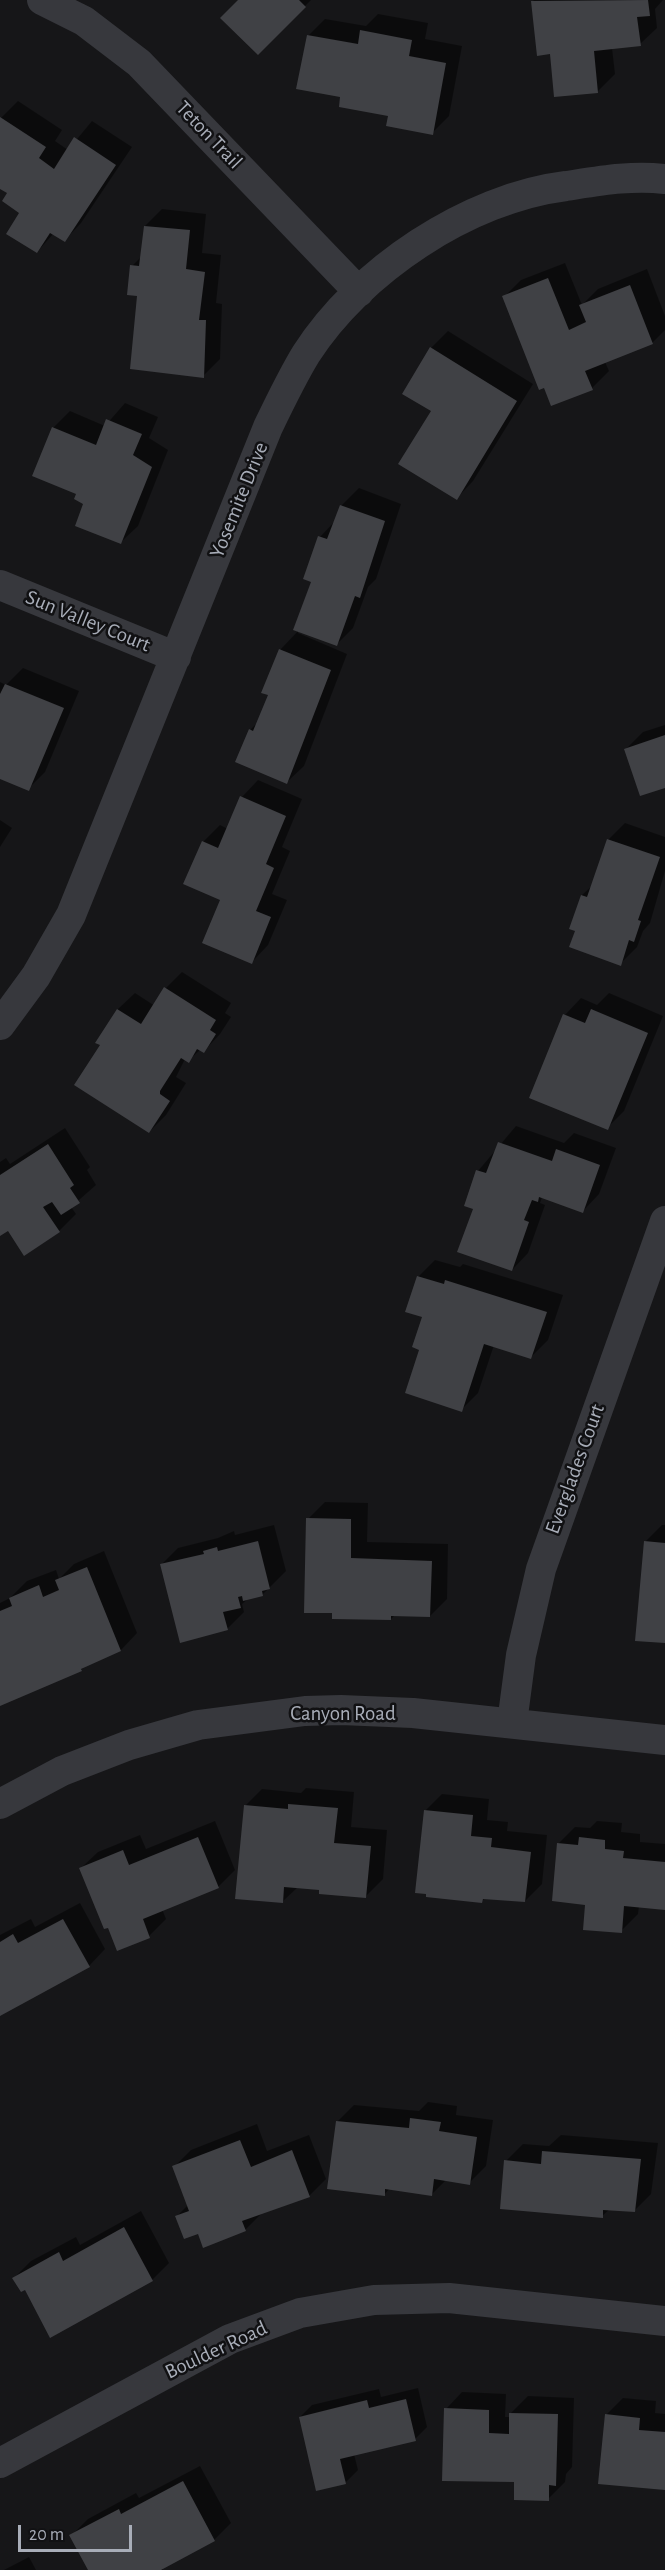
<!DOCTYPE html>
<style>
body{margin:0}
#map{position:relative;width:665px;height:2570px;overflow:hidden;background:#161618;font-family:"Alegreya Sans",sans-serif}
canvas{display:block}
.scale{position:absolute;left:18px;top:2525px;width:114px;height:27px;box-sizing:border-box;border:3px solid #a8adb8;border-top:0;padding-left:8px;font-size:18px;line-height:21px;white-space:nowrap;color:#a8adb8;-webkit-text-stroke:4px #111113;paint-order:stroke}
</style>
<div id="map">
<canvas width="665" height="2570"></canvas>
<div class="scale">20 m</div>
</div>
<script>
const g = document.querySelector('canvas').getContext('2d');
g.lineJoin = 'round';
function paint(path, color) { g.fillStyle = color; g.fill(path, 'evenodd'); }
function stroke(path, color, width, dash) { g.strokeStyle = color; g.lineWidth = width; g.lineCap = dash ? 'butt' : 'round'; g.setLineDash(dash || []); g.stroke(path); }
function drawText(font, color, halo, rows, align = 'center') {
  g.font = font + ' "Alegreya Sans",sans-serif'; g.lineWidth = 5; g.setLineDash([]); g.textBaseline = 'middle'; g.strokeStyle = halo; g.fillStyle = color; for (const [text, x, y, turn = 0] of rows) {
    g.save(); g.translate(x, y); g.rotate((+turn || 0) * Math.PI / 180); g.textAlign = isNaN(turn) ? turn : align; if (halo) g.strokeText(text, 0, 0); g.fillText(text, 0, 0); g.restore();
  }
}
paint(new Path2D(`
 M240,0H311L258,53Z
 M534,0H663L655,9L657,28L640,44L612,48L615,74L598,91L532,2Z
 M378,14L428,23L425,39L462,46L449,116L432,133L342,96L308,36L325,19L366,26Z
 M18,101L62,130L55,141L68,150L92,121L132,147L81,223L65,240L54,233L37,252L22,212L9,193L0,187V119Z
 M162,209L206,214L202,253L221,255L216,303L222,304L220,359L203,376L138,295L132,266L142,256L145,226Z
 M565,263L582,305L598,289L647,269L665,316V330L652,343L605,362L609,371L592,388L504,297L521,280Z
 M448,331L533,384L473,481L457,498L433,411L431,348Z
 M125,403L158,417L149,438L168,450L138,526L121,542L78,493L53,428L70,411L105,426Z
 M359,488L401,504L376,579L368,587L353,628L336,645L320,537L336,520L342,505Z
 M298,631V633L347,654L304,766L287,782L250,730L259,721L270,695L280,650Z
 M23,668L79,691L45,772L28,789L0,777V682L6,685Z
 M665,725V786L626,749L643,732Z
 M258,780L302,799L282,847L290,851L272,894L287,900L268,945L252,962L222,899L203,842L220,825L228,829L242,797Z
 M0,820L12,828L0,847Z
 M625,823L665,837V871L650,923L643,931L637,947L620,964L571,928L582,895L593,885L608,840Z
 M182,972L231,1003L225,1013L231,1017L220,1034L204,1051L201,1049L188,1061L185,1059L176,1077L186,1083L166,1115L149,1132L102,1045L97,1042L118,1009L135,993L155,1006L166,988Z
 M609,993L663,1016L624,1111L607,1128L565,1015L581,998L597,1005Z
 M516,1126L564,1143L574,1133L616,1148L599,1194L583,1211L542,1197L540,1203L545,1205L528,1253L512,1270L475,1208L478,1171Z
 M65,1128L90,1167L87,1170L96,1185L71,1207L76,1214L59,1231L8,1229L0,1234V1162L6,1158L10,1164Z
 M435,1260L460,1267L463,1264L563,1295L548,1340L531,1357L494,1345L478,1393L461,1410L421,1349L424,1316L418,1277Z
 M325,1502L368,1503L367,1542L448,1544L447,1599L430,1616L395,1615L391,1619L308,1519Z
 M274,1525L286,1571L263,1594L249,1598L242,1604L244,1612L227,1629L161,1565L178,1548L218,1538L234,1531L235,1535Z
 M662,1525H665V1642L645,1542Z
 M104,1551L137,1633L121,1650L87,1664L81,1670L0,1704V1603L10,1598L27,1581L56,1570L59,1579L74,1564Z
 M306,1788L354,1792L351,1827L387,1830L383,1879L366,1896L298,1887L282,1902L245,1806L262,1789L301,1793Z
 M442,1794L489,1799L487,1820L508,1822L507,1831L547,1835L542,1884L525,1901L486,1897L482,1901L425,1811Z
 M215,1821L235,1870L218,1887L162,1909L166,1919L149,1936L81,1868L98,1852L140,1835L146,1849Z
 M597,1821L622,1823L621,1832L640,1834V1842L665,1844V1908L639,1906L638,1914L621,1931L586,1903L558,1844L575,1827L590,1828Z
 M80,1903L105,1949L89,1966L0,2014V1935L31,1919L35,1927Z
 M428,2102L457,2106L456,2115L493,2120L486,2166L469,2183L446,2180L432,2194L390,2188L384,2195L337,2122L354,2105L419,2111Z
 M257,2124L267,2151L309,2135L326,2179L309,2196L263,2212L245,2230L199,2232L177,2216L188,2205L174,2167L191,2150Z
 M561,2135L658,2143L651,2194L634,2211L610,2209L602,2216L506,2161L523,2144L549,2146Z
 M141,2211L169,2263L153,2279L51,2336L25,2288L14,2278L31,2261L76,2237L80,2245Z
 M418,2388L427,2427L415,2439L354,2454L358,2470L346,2482L300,2417L312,2405L379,2389L381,2397Z
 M462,2392L506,2394L505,2417H511V2413L528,2396L574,2398L572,2467L566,2474L565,2482L548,2499L516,2481L446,2409Z
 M623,2398L656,2401L655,2413L665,2414V2488L606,2415Z
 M200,2466L231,2523L214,2540L162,2568L163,2570H90L71,2536L88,2519L136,2493L139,2498Z
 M29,2557L36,2570H4Z`), '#0007');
paint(new Path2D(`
 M238,0H299L306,7L258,55L220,18Z
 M648,0L650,16L637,17L641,46L594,51L598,93L554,97L550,54L537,56L531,1Z
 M360,30L412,40L409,56L446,63L433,135L386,126L388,116L339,107L340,97L296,89L307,35L358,44Z
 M0,117L46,147L39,158L54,169L74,137L116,165L65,242L50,233L37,253L6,234L19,213L2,201L7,193L0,189Z
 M144,226L190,230L186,269L205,272L199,320H206L204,378L130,369L137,296L127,295L130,265L139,266Z
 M548,278L569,330L586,322L579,305L630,285L653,344L585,371L593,390L551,406L544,388L539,390L502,296Z
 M430,347L517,401L457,500L398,464L431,411L402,394Z
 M106,419L142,434L133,455L152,467L121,544L75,526L83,504L74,499L76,494L32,476L52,427L96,445Z
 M340,505L385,521L360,598L355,596L337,646L293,630L311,582L303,579L318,536L327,539Z
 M279,649L331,670L287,784L235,762L249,729L253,731L268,695L261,693Z
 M5,684L64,708L29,791L0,779V694Z
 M665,735V788L640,796L624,749Z
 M240,796L286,816L266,864L274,868L256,911L271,917L252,964L202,943L220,900L183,884L202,841L218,848Z
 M607,839L660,857L638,920L641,921L634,942L629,940L621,966L569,947L575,931L569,929L581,895L587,897Z
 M164,987L216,1020L210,1030L216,1034L204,1053L197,1049L189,1063L181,1058L160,1091V1094L170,1101L149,1133L74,1085L100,1045L95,1043L117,1009L141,1024Z
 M591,1009L648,1033L608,1130L529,1098L563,1014L585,1023Z
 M498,1142L552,1161L556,1149L600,1165L583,1213L539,1197L538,1202L532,1200L524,1220L529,1222L512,1271L457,1252L473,1209L464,1206L476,1170L486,1173Z
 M48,1144L74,1185L70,1188L80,1203L61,1215L52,1202L43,1207L60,1232L24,1256L8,1231L0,1236V1175Z
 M417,1276L444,1284L445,1280L547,1312L531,1359L484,1344L462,1412L405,1393L419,1350L412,1347L422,1317L405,1312Z
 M306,1518L351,1519V1558L432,1561L430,1617L391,1616V1620L332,1619V1613H304Z
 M258,1541L270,1589L262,1591L263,1596L243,1601L242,1596L238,1597L241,1608L223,1612L228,1630L180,1643L160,1564L204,1554L203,1551L217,1547L218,1551Z
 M644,1541L665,1543V1643L635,1641Z
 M87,1567L121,1651L81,1669L82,1671L0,1706V1611L12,1606L9,1598L39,1585L43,1597L59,1590L55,1580Z
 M288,1804L338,1808L334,1843L371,1846L366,1898L319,1894V1890L284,1887L283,1903L235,1899L244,1805L288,1809Z
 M424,1810L473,1815L471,1836L492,1838L491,1847L531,1852L525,1902L483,1899L482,1903L426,1897V1894L415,1893Z
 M198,1837L219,1888L143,1919L150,1938L117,1951L108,1928L104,1929L79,1868L123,1850L129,1865Z
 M579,1837L605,1840V1849L624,1851L623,1858L665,1862V1910L624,1906L622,1933L583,1930L585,1905L552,1901L557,1843L578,1845Z
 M63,1919L90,1967L0,2016V1942L13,1934L18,1943Z
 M410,2118L441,2122L439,2131L477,2137L470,2185L434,2179L432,2196L385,2189V2196L327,2189L336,2121L409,2128Z
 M240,2140L251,2167L292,2150L310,2197L242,2221L246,2231L203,2248L198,2234L184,2239L175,2216L189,2211L172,2166Z
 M542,2151L641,2159L635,2212L603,2210V2218L500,2209L504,2160L541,2164Z
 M124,2227L153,2281L50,2338L25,2290L21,2292L12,2278L59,2252L63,2261Z
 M406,2399L416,2441L340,2459L346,2484L316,2491L299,2417L367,2400L369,2408Z
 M444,2408L489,2410V2433L509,2434V2413L558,2414L556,2486L549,2485V2501L514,2500V2482L442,2481Z
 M605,2414L640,2418L639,2430L665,2432V2490L598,2484Z
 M183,2481L215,2541L161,2570H88L69,2535L119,2509L121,2514Z`), '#404145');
stroke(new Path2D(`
 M42,0L84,21L139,63L359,292
 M0,585L176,657
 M0,1025L36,976L71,915L268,427C280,402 292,377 306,354C359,271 468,198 566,186C599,181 631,175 665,179
 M512,1723L521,1655L541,1569L665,1221
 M0,1804L62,1771L129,1745L198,1725L305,1711L341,1710L413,1713L665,1740
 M0,2463L230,2339L300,2313L374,2300L449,2298L665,2321`), '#37383d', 30);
drawText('21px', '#a8adb8', '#111113', [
 ["Teton Trail",209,135,46],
 ["Yosemite Drive",239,500,-68],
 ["Sun Valley Court",88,621,22],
 ["Everglades Court",575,1469,-70],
 ["Canyon Road",343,1714],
 ["Boulder Road",216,2350,-25]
]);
</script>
